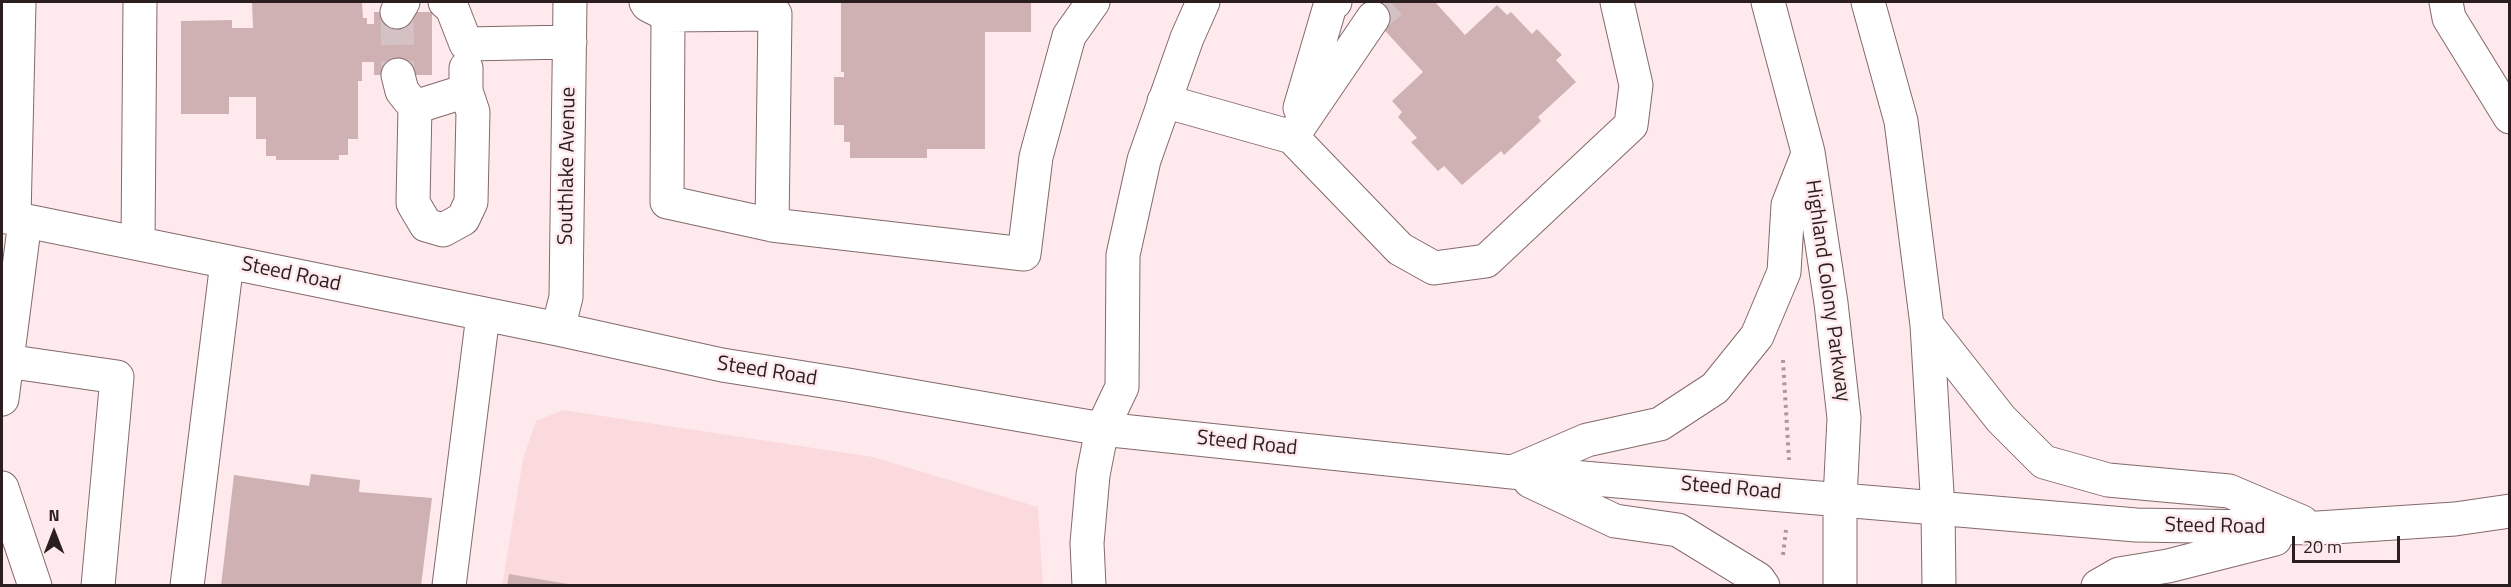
<!DOCTYPE html>
<style>
body{margin:0}
#map{position:relative;width:2511px;height:587px;overflow:hidden;background:#feeaec;font-family:"Titillium Web",sans-serif}
canvas{display:block}
.frame{position:absolute;inset:0;border:3px solid #2a1e1f;pointer-events:none}
.north{position:absolute;left:24px;top:503px;width:60px;height:60px;-webkit-text-stroke:4px #feeaec;paint-order:stroke;rotate:0deg;font-size:16px;font-weight:700;line-height:24px;text-align:center;color:#2a1e1f}
.north::after{content:'';display:block;margin:auto;width:21px;height:27px;background:#2a1e1f;clip-path:polygon(50% 0,100% 100%,50% 72%,0 100%)}
.scale{position:absolute;left:2292px;top:536px;width:108px;height:27px;box-sizing:border-box;border:3px solid #2a1e1f;border-top:0;padding-left:8px;font-size:18px;line-height:21px;white-space:nowrap;color:#2a1e1f;-webkit-text-stroke:4px #feeaec;paint-order:stroke}
</style>
<div id="map">
<canvas width="2511" height="587"></canvas>
<div class="frame"></div>
<div class="north">N</div>
<div class="scale">20 m</div>
</div>
<script>
const g = document.querySelector('canvas').getContext('2d');
g.lineJoin = 'round';
function paint(path, color) { g.fillStyle = color; g.fill(path, 'evenodd'); }
function stroke(path, color, width, dash) { g.strokeStyle = color; g.lineWidth = width; g.lineCap = dash ? 'butt' : 'round'; g.setLineDash(dash || []); g.stroke(path); }
function drawText(font, color, halo, rows, align = 'center') {
  g.font = font + ' "Titillium Web",sans-serif'; g.lineWidth = 5; g.setLineDash([]); g.textBaseline = 'middle'; g.strokeStyle = halo; g.fillStyle = color; for (const [text, x, y, turn = 0] of rows) {
    g.save(); g.translate(x, y); g.rotate((+turn || 0) * Math.PI / 180); g.textAlign = isNaN(turn) ? turn : align; if (halo) g.strokeText(text, 0, 0); g.fillText(text, 0, 0); g.restore();
  }
}
paint(new Path2D(`
 M563,410L873,457L1038,507L1043,585L502,586L523,459L536,421Z`), '#fbdadd');
paint(new Path2D(`
 M252,2H362L363,18H367V24H374V12H432V75H374V62H362V81H358V139H348V155H339V160H276V156H266V139H256V97H229V114H181V21L232,20V28H253Z
 M841,2H1031V32H985V149H927V158H850V142H844V125H834V77H844V72H841Z
 M1374,2H1435L1465,35L1497,5L1507,15L1511,12L1532,34L1537,29L1562,55L1556,60L1576,82L1538,117L1541,121L1504,155L1501,151L1462,185L1444,166L1438,171L1411,142L1417,138L1398,117L1402,112L1392,101L1423,72L1365,9Z
 M311,474L360,480L359,492L432,498L421,586H221L234,475L309,486Z
 M509,574L568,584V586H507Z`), '#cfb1b3');
stroke(new Path2D(`
 M397,12L398,75
 M1373,18L1391,2`), '#d4c1c3', 33, [33, 16]);
const minor = new Path2D(`
 M445,2L452,8L466,44L570,42
 M646,2L648,5L668,15L667,202L772,225L1024,254L1036,157L1069,36L1093,2
 M1768,2L1808,152L1831,303L1844,418L1840,499V586
 M1868,2L1901,121L1927,325L1938,510L1939,586
 M2446,2L2449,18L2510,117
 M397,12L403,2
 M668,15L775,14L772,225
 M398,75L402,91L415,107L413,203L426,225L443,230L463,219L471,202L473,112L466,91
 M1164,101L1292,137L1400,249L1434,268L1486,261L1631,125L1636,85L1617,2
 M415,107L466,91V68
 M1300,108L1330,6L1335,2
 M1292,137L1373,18
 M2,216L558,329L722,365L848,385L1102,429L1512,472L2136,525L2318,528L2455,519L2510,511
 M14,218L19,2
 M138,243L140,2
 M1927,325L2001,419L2044,462L2108,480L2229,491L2302,522
 M558,329L566,297L570,2
 M6,361L117,377L98,586
 M2,399L25,221
 M1515,471L1587,440L1660,424L1715,388L1757,336L1784,272L1788,205L1808,154
 M1530,481L1615,521L1678,530L1758,579L1763,586
 M2,488L35,586
 M187,586L227,262
 M449,586L483,315
 M1089,586L1087,543L1093,475L1102,429L1122,387L1123,255L1144,160L1187,38L1203,2
 M2098,586L2119,574L2168,566L2275,539`);
stroke(minor, '#84696b', 35);
stroke(new Path2D(`
 M1783,360L1789,460
 M1783,555L1786,530`), '#aa999b', 4, [3, 4.5]);
stroke(minor, '#fff', 33);
drawText('21px', '#2a1e1f', '#feeaec', [
 ["Southlake Avenue",568,166,-89],
 ["Steed Road",291,275,12],
 ["Highland Colony Parkway",1827,291,82],
 ["Steed Road",767,372,9],
 ["Steed Road",1247,444,6],
 ["Steed Road",1731,489,5],
 ["Steed Road",2215,527,1]
]);
</script>
